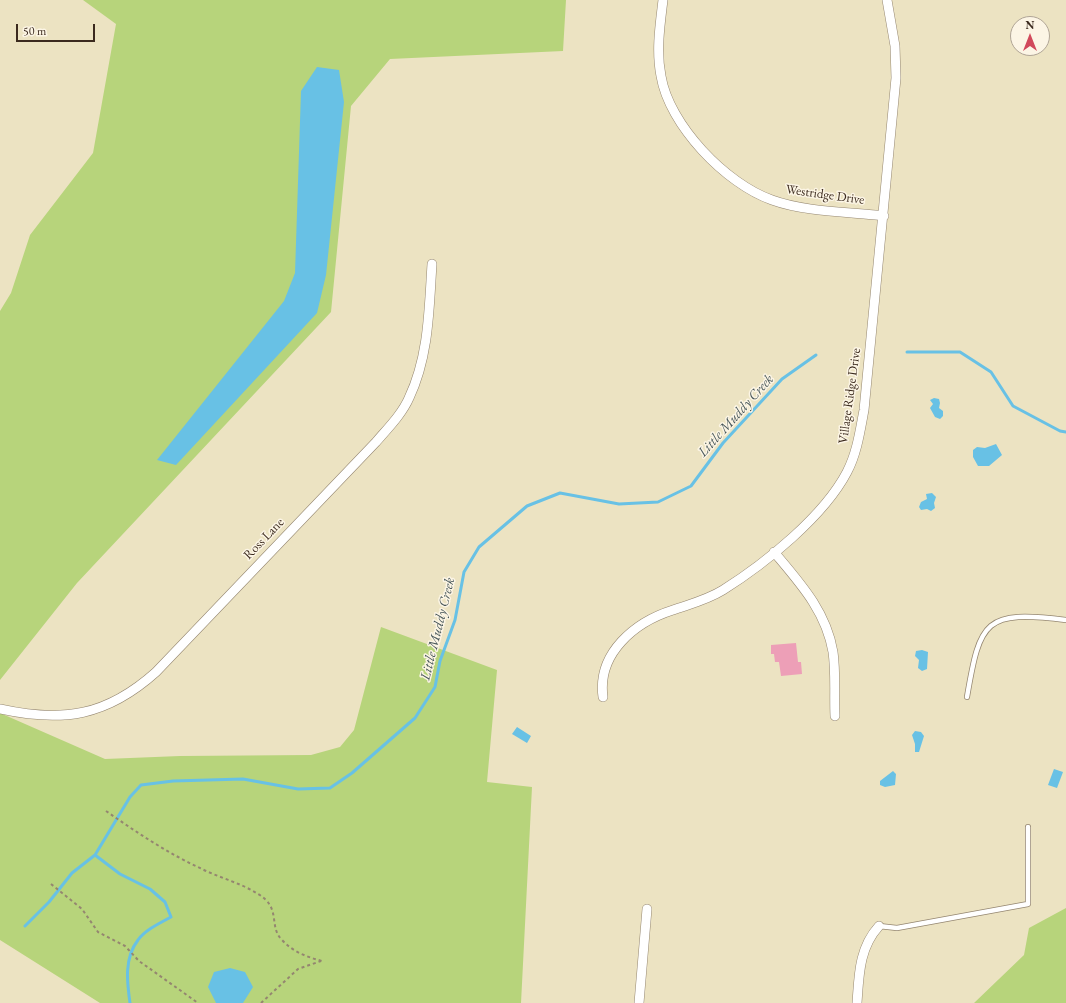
<!DOCTYPE html>
<style>
body{margin:0}
#map{position:relative;width:1066px;height:1003px;overflow:hidden;background:#ece3c2;font-family:"EB Garamond",serif}
canvas{display:block}
.north{position:absolute;left:1010px;top:16px;width:40px;height:40px;box-sizing:border-box;background:#fcf5e5;border:1px solid #afa495;border-radius:50%;rotate:0deg;font-size:11px;font-weight:700;line-height:16px;text-align:center;color:#3b2a1e}
.north::after{content:'';display:block;margin:auto;width:14px;height:18px;background:#d1495b;clip-path:polygon(50% 0,100% 100%,50% 72%,0 100%)}
.scale{position:absolute;left:16px;top:24px;width:79px;height:18px;box-sizing:border-box;border:2px solid #3b2a1e;border-top:0;padding-left:5px;font-size:12px;line-height:14px;white-space:nowrap;color:#3b2a1e;-webkit-text-stroke:3px #fcf5e5;paint-order:stroke}
</style>
<div id="map">
<canvas width="1066" height="1003"></canvas>
<div class="north">N</div>
<div class="scale">50 m</div>
</div>
<script>
const g = document.querySelector('canvas').getContext('2d');
g.lineJoin = 'round';
function paint(path, color) { g.fillStyle = color; g.fill(path, 'evenodd'); }
function stroke(path, color, width, dash) { g.strokeStyle = color; g.lineWidth = width; g.lineCap = dash ? 'butt' : 'round'; g.setLineDash(dash || []); g.stroke(path); }
function drawText(font, color, halo, rows, align = 'center') {
  g.font = font + ' "EB Garamond",serif'; g.lineWidth = 3; g.setLineDash([]); g.textBaseline = 'middle'; g.strokeStyle = halo; g.fillStyle = color; for (const [text, x, y, turn = 0] of rows) {
    g.save(); g.translate(x, y); g.rotate((+turn || 0) * Math.PI / 180); g.textAlign = isNaN(turn) ? turn : align; if (halo) g.strokeText(text, 0, 0); g.fillText(text, 0, 0); g.restore();
  }
}
paint(new Path2D(`
 M83,0H566L563,51L390,59L351,106L331,312L77,583L0,680V311L11,293L30,235L93,153L116,24Z
 M381,627L497,670L487,782L532,787L521,1003H100L0,940V713L105,759L180,756L311,755L340,747L354,730Z
 M1066,908V1003H974L1024,955L1029,928Z`), '#b7d47b');
paint(new Path2D(`
 M317,67L339,70L344,102L326,275L317,313L176,465L157,460L284,301L295,273L301,91Z
 M934,398L939,399L940,403L939,408L943,411V416L940,419L935,417L930,408L933,404L930,400Z
 M996,444L1002,455L989,466H978L973,457V450L977,447L985,448Z
 M932,493L936,497L934,503L935,508L931,511L927,509L921,510L919,507L921,502L927,499L926,494Z
 M922,650L928,652L927,669L922,671L918,668L919,660L915,656L916,651Z
 M517,727L531,736L527,743L512,734Z
 M915,731L921,732L924,736L919,752H915V744L912,735Z
 M1054,769L1063,772L1057,788L1048,785Z
 M893,771L896,774L895,785L885,787L880,785V781Z
 M230,968L245,972L253,987L243,1003H216L208,987L214,972Z`), '#68c1e5');
stroke(new Path2D(`
 M907,352H960L991,372L1013,406L1060,431L1066,432
 M95,855L120,874L150,889L165,902L171,917C160,923 145,930 138,940C124,958 127,982 130,1003
 M25,926L49,902L72,873L95,855L130,797L141,785L173,781L243,779L298,789L330,788L352,773L415,718L435,687L440,661L455,620L464,572L479,547L527,506L560,493L619,504L658,502L691,486L723,443L782,379L816,355`), '#68c1e5', 3);
paint(new Path2D(`
 M796,643L798,662H801L802,674L781,676L779,662H775L774,654H771V645Z`), '#ed9fb7');
const service = new Path2D(`
 M967,697C980,620 985,610 1066,620
 M879,926L897,928L1028,904V827`);
const minor = new Path2D(`
 M663,0C660,25 656,51 661,76C669,125 726,184 772,200C805,212 849,212 884,216
 M774,552C800,583 826,611 833,652C836,673 834,695 835,716
 M603,697C597,653 635,622 673,610C690,604 707,600 723,590C766,563 824,516 847,472C857,453 860,431 864,410L896,78L895,46L887,0
 M0,709C63,723 107,716 156,672L376,442C388,428 402,414 409,398C429,356 429,309 432,264
 M639,1003L647,909
 M857,1003C859,975 859,948 879,926`);
stroke(service, '#948670', 6);
stroke(minor, '#948670', 10);
stroke(new Path2D(`
 M106,811C136,832 169,854 202,869C220,878 241,883 258,894C282,908 268,926 282,940C293,952 307,957 322,961
 M51,884L82,909L98,932L125,946L139,961L198,1003
 M261,1003L298,969L321,961`), '#948670', 2, [3, 3]);
stroke(service, '#fff', 4.5);
stroke(minor, '#fff', 9);
drawText('13px', '#3b2a1e', '#fcf5e5', [
 ["Westridge Drive",825,195,8],
 ["Village Ridge Drive",850,396,-82],
 ["Ross Lane",264,539,-46]
]);
drawText('italic 14px', '#48575a', '#fcf5e5', [
 ["Little Muddy Creek",736,416,-48],
 ["Little Muddy Creek",438,629,-76]
]);
</script>
